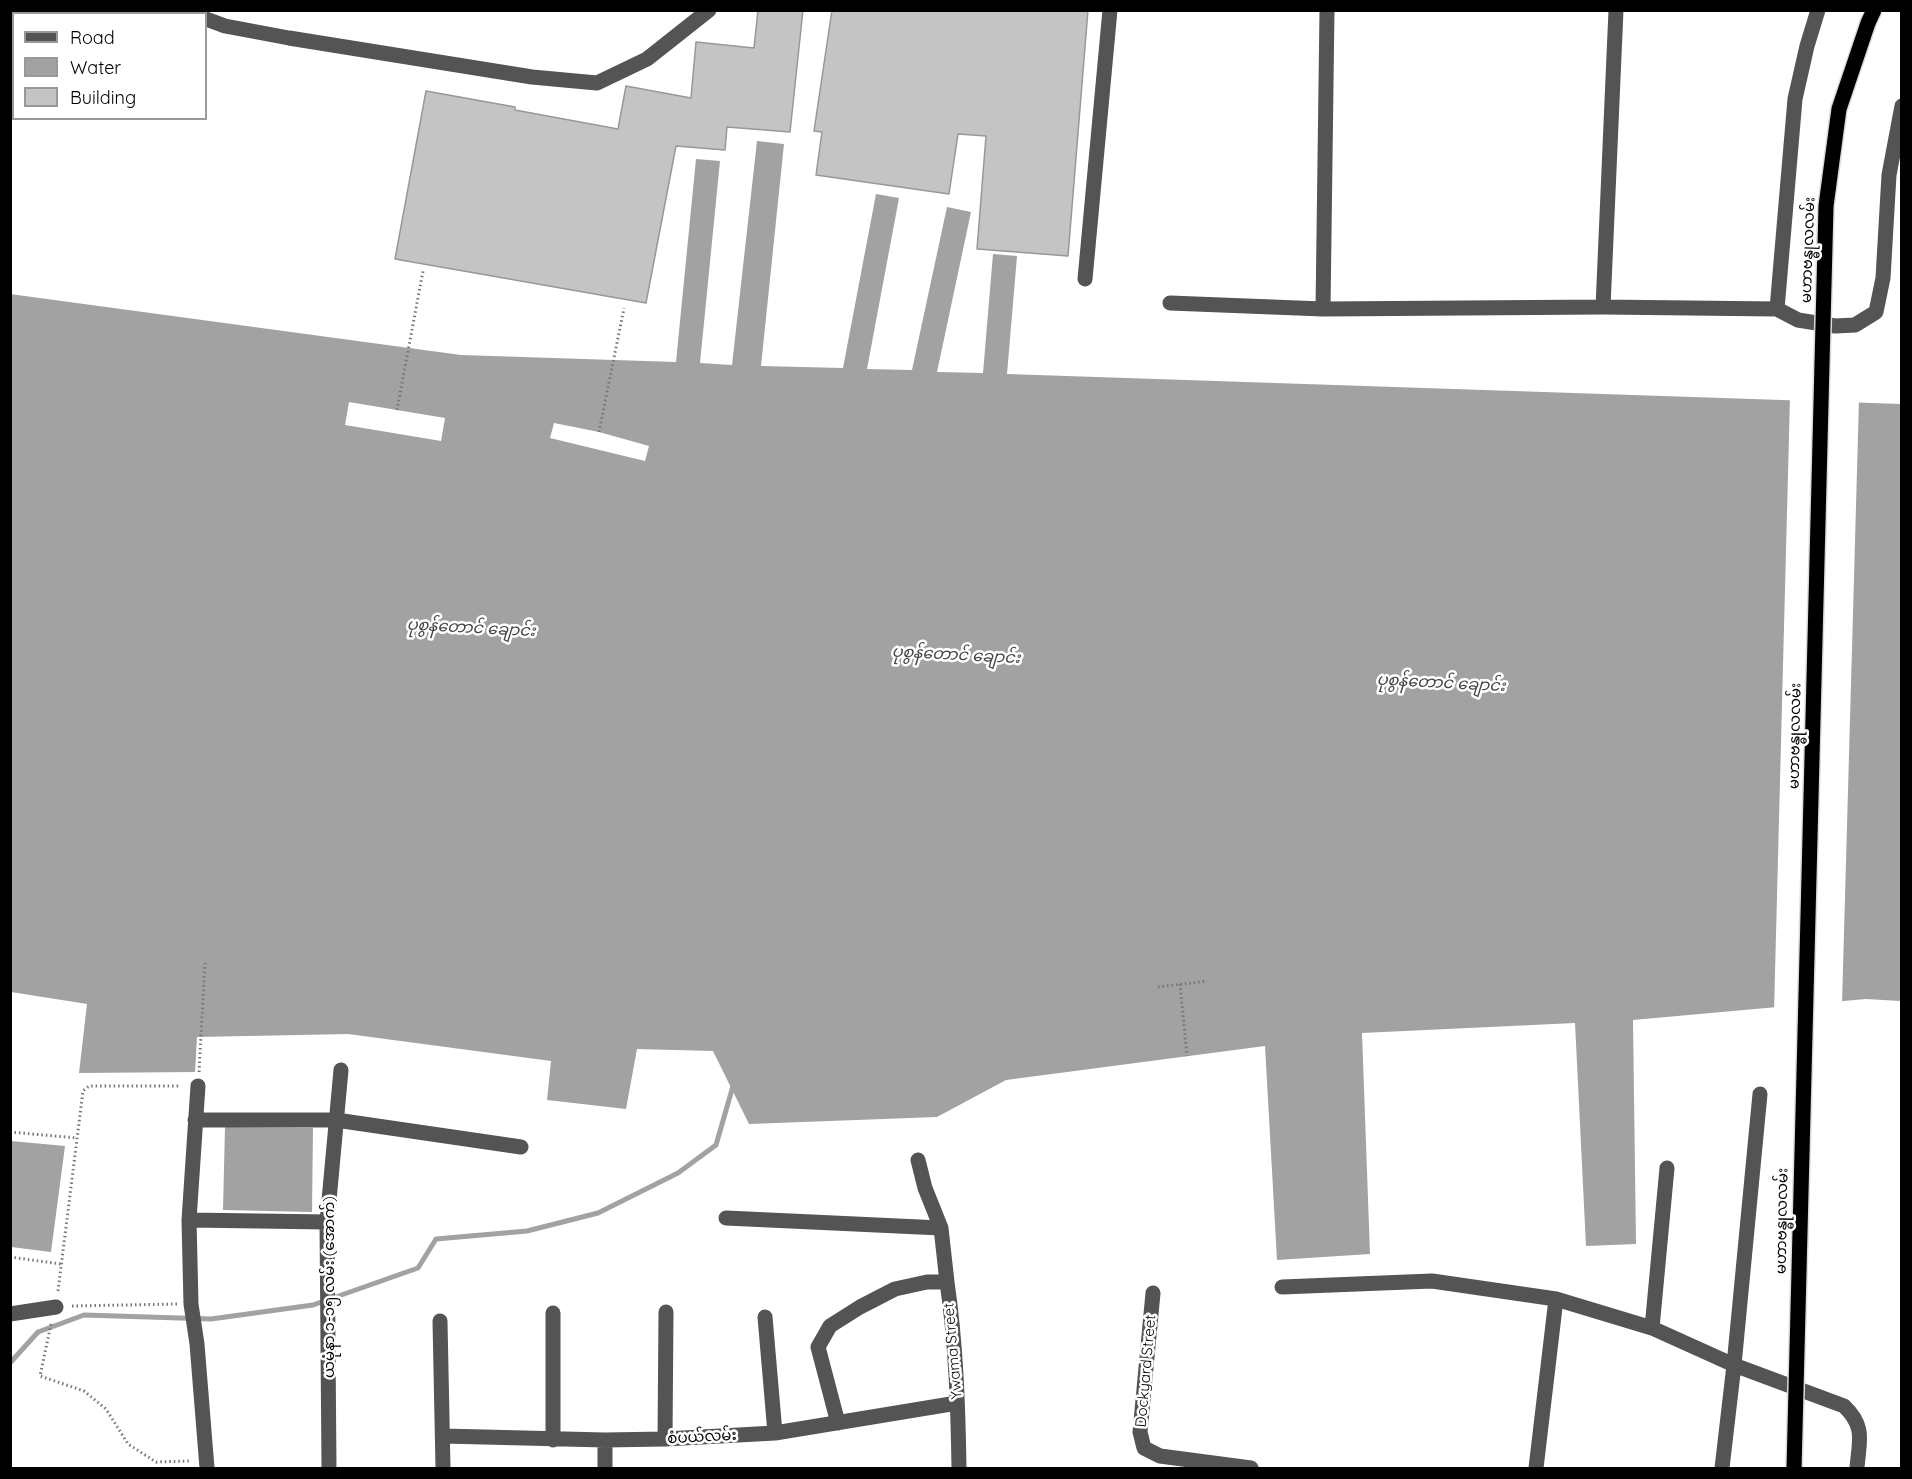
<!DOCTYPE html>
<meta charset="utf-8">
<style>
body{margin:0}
#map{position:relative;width:1912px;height:1479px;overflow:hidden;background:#fff;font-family:Quicksand,sans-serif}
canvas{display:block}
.frame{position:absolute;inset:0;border:12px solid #000;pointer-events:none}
.legend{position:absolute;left:12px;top:12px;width:195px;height:108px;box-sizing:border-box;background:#fff;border:2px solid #999;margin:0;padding:8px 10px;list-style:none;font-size:18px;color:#000}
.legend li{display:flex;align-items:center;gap:12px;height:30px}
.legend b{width:30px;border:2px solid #999}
</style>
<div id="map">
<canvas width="1912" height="1479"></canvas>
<div class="frame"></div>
<ul class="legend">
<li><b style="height:8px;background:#545454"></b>Road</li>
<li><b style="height:16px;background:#a2a2a2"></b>Water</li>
<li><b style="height:16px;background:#c4c4c4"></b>Building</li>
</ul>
</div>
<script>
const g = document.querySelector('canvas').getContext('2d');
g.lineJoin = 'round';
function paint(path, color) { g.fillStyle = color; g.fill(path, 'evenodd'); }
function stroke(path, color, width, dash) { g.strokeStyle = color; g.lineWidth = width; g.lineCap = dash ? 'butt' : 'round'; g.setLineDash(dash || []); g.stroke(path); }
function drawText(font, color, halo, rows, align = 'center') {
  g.font = font + ' Quicksand,"Noto Sans Myanmar",sans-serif'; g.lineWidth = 5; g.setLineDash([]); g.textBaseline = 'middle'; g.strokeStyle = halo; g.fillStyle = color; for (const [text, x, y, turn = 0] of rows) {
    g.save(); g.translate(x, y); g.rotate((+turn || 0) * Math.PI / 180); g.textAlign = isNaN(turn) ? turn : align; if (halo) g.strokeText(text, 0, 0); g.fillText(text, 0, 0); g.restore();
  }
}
paint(new Path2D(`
 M757,141L784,144L761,366L843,368L876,194L899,198L867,369L912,370L947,207L971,212L937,372L983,373L993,254L1017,256L1007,374L1901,404V1001L1866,999L1633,1020L1636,1244L1586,1246L1575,1023L1362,1033L1370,1254L1277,1260L1265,1046L1006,1080L937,1117L749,1124L713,1051L637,1049L626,1109L547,1100L551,1061L348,1034L197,1037L195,1072L79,1073L87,1004L11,992L10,294L461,355L676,362L696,159L720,161L700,363L732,365Z
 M225,1127L313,1128L312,1212L223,1210Z
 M11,1141L65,1146L51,1252L11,1247Z`), '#a2a2a2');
paint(new Path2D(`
 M1790,397L1859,399L1842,1004L1774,1011Z
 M349,402L445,418L441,441L345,425Z
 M554,423L599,432L649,446L645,461L550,438Z`), '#fff');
stroke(new Path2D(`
 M10,1363L38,1332L84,1315L211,1319L313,1305L418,1268L436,1239L527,1231L598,1213L678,1173L716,1145L733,1086`), '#a2a2a2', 5);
const building = new Path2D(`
 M758,10H803L790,132L727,127L725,150L676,146L646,303L395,259L426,91L515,107V110L618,129L626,86L691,98L696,42L754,48Z
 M832,10H1088L1068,256L977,249L986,136L958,134L949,194L816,175L822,132L814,131Z`);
paint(building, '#c4c4c4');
stroke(building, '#989898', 1.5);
stroke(new Path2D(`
 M397,410L423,271
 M599,432L624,308
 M1180,984L1187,1056
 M1158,987L1207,981
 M199,1072L205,963
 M10,1132L77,1138
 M10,1257L61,1264
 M58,1291L83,1091L89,1086H181
 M72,1306L177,1304
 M51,1324L40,1376L84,1391L106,1409L128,1444L156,1462L190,1461`), '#767676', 3, [1.5, 3]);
stroke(new Path2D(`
 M183,10L191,14
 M206,19L225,26L289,38L532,77L597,83L647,59L709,10
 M1085,279L1110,10
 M1170,303L1323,309L1603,307L1777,309L1798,320L1835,326L1855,325L1876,312L1883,278L1889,175L1902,106
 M1603,307L1616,10
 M1323,309L1327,10
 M1777,309L1795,99L1807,46L1818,10
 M198,1086L189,1220L191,1304L197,1344L207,1468
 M195,1120H336L521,1147
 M918,1160L925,1188L941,1228L947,1282
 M726,1218L941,1228
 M189,1220L327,1222
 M1282,1287L1432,1281L1556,1299L1652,1328L1734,1365L1844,1406C1866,1427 1859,1441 1857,1468
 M1153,1293L1140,1432L1144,1448L1160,1456L1251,1468
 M553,1313V1440
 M10,1314L56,1307
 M765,1317L775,1433
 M440,1321L443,1468
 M1652,1328L1667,1168
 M838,1423L818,1347L830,1326L860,1307L895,1289L927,1282H947C956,1344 958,1406 959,1468
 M443,1436L605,1440L665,1439L775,1433L957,1403
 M665,1439L666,1312
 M605,1440V1468
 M329,1468L327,1222L341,1070
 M1536,1468L1556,1299
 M1722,1468L1734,1365L1760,1094`), '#545454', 15);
const majorBridge = new Path2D(`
 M1794,1468L1826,206L1839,109L1868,23L1874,10`);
stroke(majorBridge, '#dbdbdb', 18, []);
stroke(majorBridge, '#000', 15);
drawText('15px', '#000', '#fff', [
 ["မဟာဗန္ဓုလလမ်း",1808,250,-88],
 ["မဟာဗန္ဓုလလမ်း",1795,736,-89],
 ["မဟာဗန္ဓုလလမ်း",1782,1221,-89],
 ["ယမုံနာ ၁-၁၅ လမ်း (အောက်)",329,1287,-90],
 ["Ywama Street",953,1351,-95],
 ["Dockyard Street",1146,1371,-85],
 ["စံပယ်လမ်း",702,1437,-3]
]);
drawText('italic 16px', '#434343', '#fff', [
 ["ပုစွန်တောင် ချောင်း",471,628,3],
 ["ပုစွန်တောင် ချောင်း",956,655,3],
 ["ပုစွန်တောင် ချောင်း",1441,683,3]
]);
</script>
